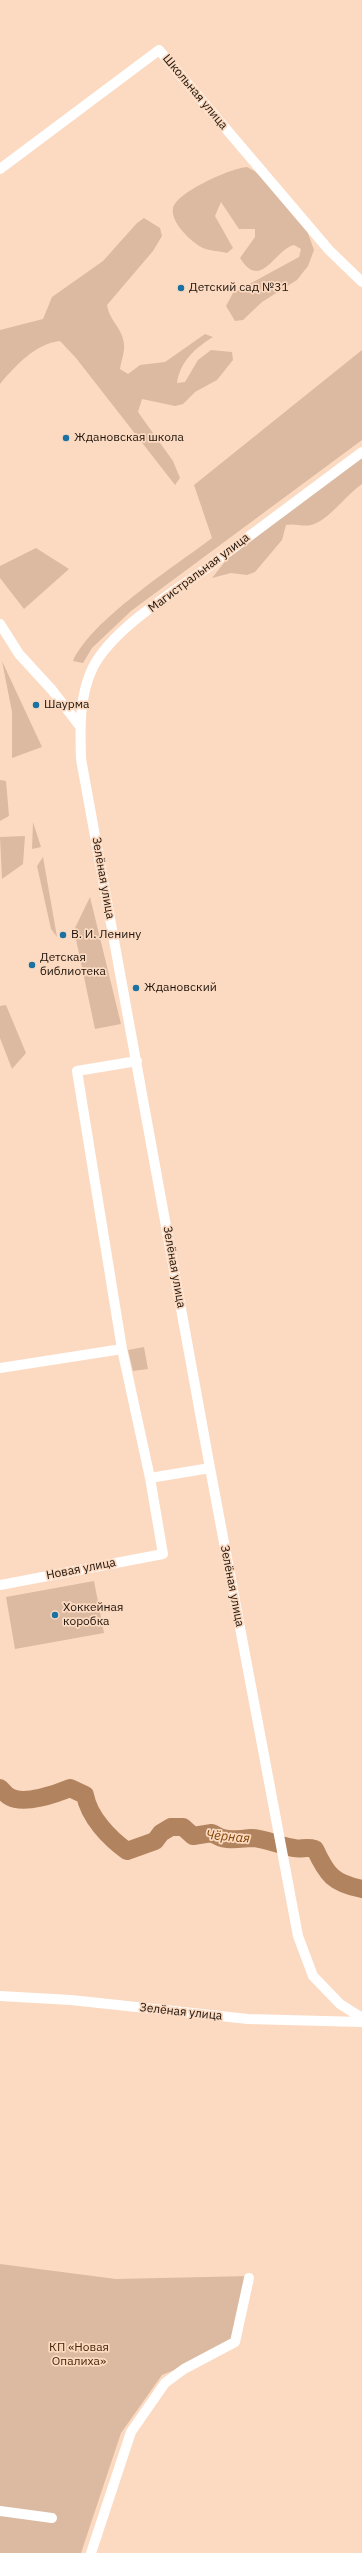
<!DOCTYPE html>
<meta charset="utf-8">
<style>
body{margin:0}
canvas{display:block;background:#fbdac1}
</style>
<canvas width="362" height="2553"></canvas>
<script>
const g = document.querySelector('canvas').getContext('2d');
g.lineJoin = 'round';
function paint(path, color) { g.fillStyle = color; g.fill(path, 'evenodd'); }
function stroke(path, color, width, dash) { g.strokeStyle = color; g.lineWidth = width; g.lineCap = dash ? 'butt' : 'round'; g.setLineDash(dash || []); g.stroke(path); }
function drawText(font, color, halo, rows, align = 'center') {
  g.font = font + ' "IBM Plex Sans",sans-serif'; g.lineWidth = 3.5; g.setLineDash([]); g.textBaseline = 'middle'; g.strokeStyle = halo; g.fillStyle = color; for (const [text, x, y, turn = 0] of rows) {
    g.save(); g.translate(x, y); g.rotate((+turn || 0) * Math.PI / 180); g.textAlign = isNaN(turn) ? turn : align; if (halo) g.strokeText(text, 0, 0); g.fillText(text, 0, 0); g.restore();
  }
}
paint(new Path2D(`
 M247,167L256,172L305,225L314,250L308,266L297,280L262,302L243,320L235,321L226,306L233,293L299,257L301,249L294,245C275,249 261,292 240,258L255,237V229H239L221,202L215,216L233,248L227,253C219,251 210,251 203,248C191,242 170,222 173,208C177,192 231,168 247,167Z
 M144,218L160,228L162,236L153,251L107,305C109,320 123,329 124,344C125,352 121,361 120,369L128,374L140,365L165,362L205,334L213,337C195,348 180,362 177,383L185,382L198,360L211,350L232,352L233,360L217,380L195,392L183,404L175,406L142,399L138,412L173,461L180,478L175,485L76,358L60,341C36,343 14,367 0,384V330L43,319L52,297L103,261L137,223Z
 M362,350V440L131,611L92,648L83,663L73,661C91,620 174,567 212,538L194,485Z
 M362,458V484C346,495 328,521 311,525C303,527 294,523 286,525L282,540L255,572L247,575L231,573L212,578L231,554Z
 M36,548L69,569L24,609L0,578V566Z
 M2,661L42,747L12,758V712Z
 M0,780L6,781L9,816L0,821Z
 M33,822L41,847L32,849Z
 M25,836L23,864L2,879L0,837Z
 M43,857L57,937L51,929L37,866Z
 M90,897L121,1024L95,1029L74,930Z
 M6,1005L26,1053L12,1069L0,1038V1006Z
 M144,1347L148,1369L133,1371L128,1350Z
 M94,1581L104,1633L15,1649L6,1597Z
 M0,2264L116,2279L251,2276L237,2344L162,2375L121,2433L81,2553H0Z`), '#dcbaa1');
stroke(new Path2D(`
 M0,1788C3,1791 6,1795 10,1797C24,1805 56,1794 70,1788L85,1795C89,1817 109,1838 127,1851L155,1841L161,1833L171,1827H183L193,1836L212,1833C225,1842 236,1839 251,1838C265,1838 280,1846 294,1848C302,1850 305,1846 315,1849C327,1875 333,1883 362,1889`), '#b2835f', 18);
stroke(new Path2D(`
 M0,169L159,50L329,250L362,282
 M362,452C309,491 257,531 204,570C168,596 114,628 93,667C79,696 80,728 81,759L210,1468L298,1936L313,1976L340,2004L362,2018
 M0,624L19,654L52,690L79,725
 M137,1061L77,1071L122,1349L150,1478L210,1468
 M0,1368L122,1349
 M0,1585L163,1554L150,1478
 M0,1996L71,2000L248,2019L362,2022
 M0,2511L52,2518
 M91,2553L131,2432L165,2383L184,2369L235,2342L249,2278`), '#fff', 10);
for (const [x, y, r, color] of [
 [181,288,4,"#1b72a2"],
 [66,438,4,"#1b72a2"],
 [36,705,4,"#1b72a2"],
 [63,935,4,"#1b72a2"],
 [32,965,4,"#1b72a2"],
 [136,988,4,"#1b72a2"],
 [55,1615,4,"#1b72a2"]
]) { const dot = new Path2D(); dot.arc(x, y, r, 0, 2 * Math.PI); g.fillStyle = color; g.fill(dot); stroke(dot, '#fbdac1', 1.5); }
drawText('12px', '#1e130a', '#fbdac1', [
 ["Школьная улица",195,92,50],
 ["Магистральная улица",199,573,-37],
 ["Зелёная улица",103,878,80],
 ["Зелёная улица",174,1267,80],
 ["Новая улица",81,1569,-11],
 ["Зелёная улица",232,1586,79],
 ["Зелёная улица",181,2012,6]
]);
drawText('12px', '#1e130a', '#fbdac1', [
 ["Детский сад №31",189,288],
 ["Ждановская школа",74,438],
 ["Шаурма",44,705],
 ["В. И. Ленину",71,935],
 ["Детская",40,958],
 ["библиотека",40,972],
 ["Ждановский",144,988],
 ["Хоккейная",63,1608],
 ["коробка",63,1622]
], 'left');
drawText('12px', '#472609', '#fbdac1', [
 ["КП «Новая",79,2348],
 ["Опалиха»",79,2362]
]);
drawText('italic 13px', '#804403', '#fbdac1', [
 ["Чёрная",228,1837,5]
]);
</script>
